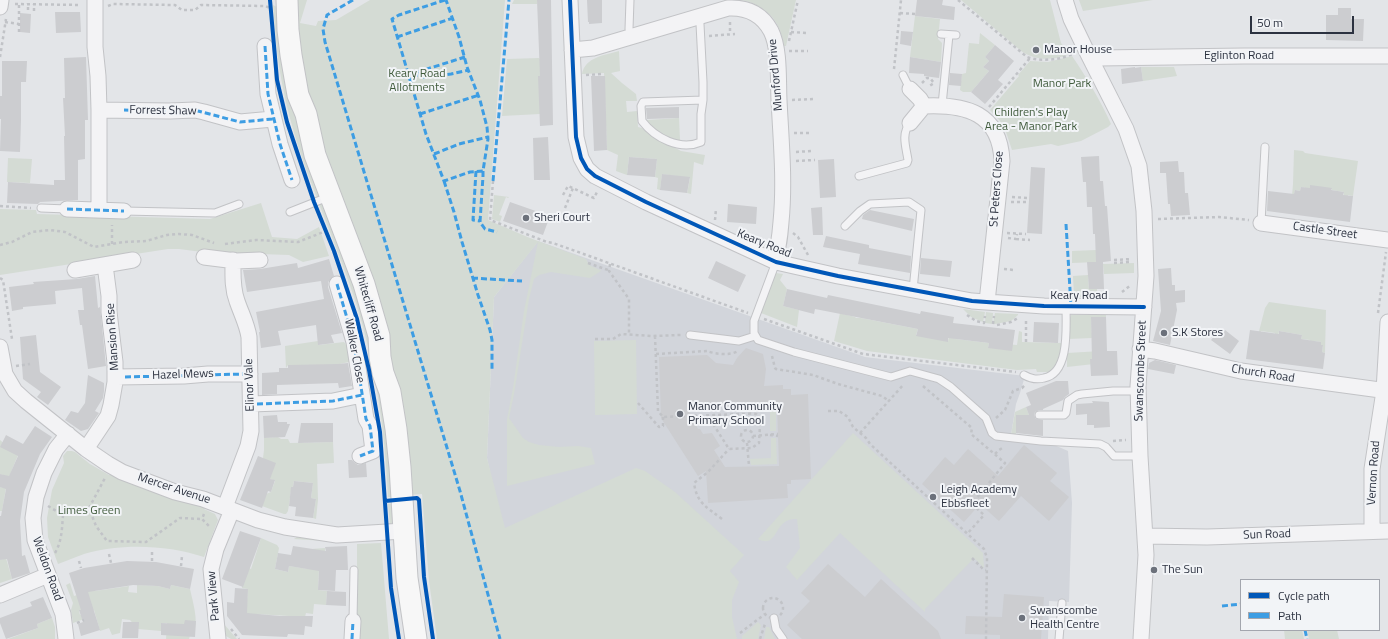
<!DOCTYPE html>
<style>
body{margin:0}
#map{position:relative;width:1388px;height:639px;overflow:hidden;background:#e3e5e8;font-family:"Titillium Web",sans-serif}
canvas{display:block}
.legend{position:absolute;left:1240px;top:579px;width:140px;height:52px;box-sizing:border-box;background:#f2f4f7;border:1px solid #a3a6ae;margin:0;padding:5px 7px;list-style:none;font-size:12px;color:#2c3240}
.legend li{display:flex;align-items:center;gap:8px;height:20px}
.legend b{width:20px;border:1px solid #a3a6ae}
.scale{position:absolute;left:1250px;top:16px;width:104px;height:18px;box-sizing:border-box;border:2px solid #2c3240;border-top:0;padding-left:5px;font-size:12px;line-height:14px;white-space:nowrap;color:#2c3240;-webkit-text-stroke:3px #f2f4f7;paint-order:stroke}
</style>
<div id="map">
<canvas width="1388" height="639"></canvas>
<ul class="legend">
<li><b style="height:5px;background:#0057b8"></b>Cycle path</li>
<li><b style="height:5px;background:#3d9de3"></b>Path</li>
</ul>
<div class="scale">50 m</div>
</div>
<script>
const g = document.querySelector('canvas').getContext('2d');
g.lineJoin = 'round';
function paint(path, color) { g.fillStyle = color; g.fill(path, 'evenodd'); }
function stroke(path, color, width, dash) { g.strokeStyle = color; g.lineWidth = width; g.lineCap = dash ? 'butt' : 'round'; g.setLineDash(dash || []); g.stroke(path); }
function drawText(font, color, halo, rows, align = 'center') {
  g.font = font + ' "Titillium Web",sans-serif'; g.lineWidth = 4; g.setLineDash([]); g.textBaseline = 'middle'; g.strokeStyle = halo; g.fillStyle = color; for (const [text, x, y, turn = 0] of rows) {
    g.save(); g.translate(x, y); g.rotate((+turn || 0) * Math.PI / 180); g.textAlign = isNaN(turn) ? turn : align; if (halo) g.strokeText(text, 0, 0); g.fillText(text, 0, 0); g.restore();
  }
}
paint(new Path2D(`
 M538,241L865,357L1025,376L1020,393L1016,404L1011,435L1052,444L1068,451L1072,503L1069,602L1049,601L1048,639H530L502,530L487,458L494,297Z`), '#d2d5db');
paint(new Path2D(`
 M292,0H307L300,23L316,26L318,21L336,20L370,0H505L488,220L530,238L586,259L589,265L600,270L601,271L590,278L551,272L539,275L534,279L529,299L514,394L509,418L523,438L529,442L539,445L559,447L578,446L591,448L595,464L507,486V419L513,388L524,311L538,242L494,297L487,458L505,528L636,468L645,471L675,492L744,555L730,571L739,582L732,600V617L737,639H437L429,581L422,494L409,495L408,471L311,122Z
 M514,0H537V4H512Z
 M741,0H796L786,46H784C780,20 766,5 741,0Z
 M961,0H1050L1061,43L1070,54C1054,61 1034,61 1020,50Z
 M1079,0H1153L1083,11Z
 M273,5L277,7L323,196L317,198C300,155 286,112 279,66C276,46 275,25 273,5Z
 M915,16L940,19L938,39L942,43L941,62L910,57Z
 M980,33L995,45L985,57L989,61L983,67L989,71L971,92H963L960,90L962,74L966,73L969,43L979,44Z
 M619,51L620,71L611,73L622,83L636,94L637,101H626L627,112L637,111L638,127L642,128L651,135L681,151L705,155L703,165L694,162L691,194L687,193L690,178L662,174L660,190L657,189L658,178L655,177L657,159L629,157L627,175L616,171L618,155L607,150L604,73L582,74C585,57 605,55 619,51Z
 M1072,56C1087,78 1100,100 1111,124L1108,127L1081,141L1058,146L1051,144L1012,150L1006,132L1000,121L990,110L1019,76L1018,75L1030,61L1048,62Z
 M539,58L551,71L540,114L502,116L507,59Z
 M1141,67H1174L1177,76L1143,81Z
 M679,118L680,140C667,141 654,131 647,121V120Z
 M1294,150L1303,151L1305,153L1358,161L1353,196L1348,195V200L1342,205L1344,192L1331,190L1332,189L1309,199L1306,188L1301,187L1300,191L1295,190L1294,196H1292L1293,184Z
 M8,158L32,159L30,183L7,182Z
 M494,195L509,197L508,198L506,197L499,215L502,216L500,222L492,219Z
 M325,202L371,331L396,497H388C385,431 376,367 356,303C345,270 332,237 319,204Z
 M261,203L272,237L297,239L319,227L329,256L303,262L289,255L202,252L179,249H168L0,275V209L36,210L37,214L210,219Z
 M1096,250L1097,262L1072,263V251Z
 M1134,263V273L1104,274L1103,264Z
 M776,273L783,274L780,280L787,289L783,306L799,310L797,327L761,313Z
 M1088,275L1089,289H1097V297H1074L1073,276Z
 M1269,302L1326,310L1325,353L1322,352L1323,345H1321V342L1314,341L1309,343L1310,340L1301,339L1302,335L1279,331L1277,345L1273,344L1275,333L1261,331L1259,344L1256,343L1265,308Z
 M963,309L985,312L983,322L971,317Z
 M986,312L993,313L992,324L985,323Z
 M840,313L855,317L856,318H861L918,329L916,335L948,341L949,336L956,339L989,343L988,348L994,343L1017,345L1019,331L1022,332V342L1062,343L1058,363L1050,372H1037L1036,369L1017,370L867,351L834,341Z
 M995,313L1018,314V315L1011,321L995,324H993Z
 M1071,315H1106V317H1091L1092,338L1068,339L1069,320Z
 M636,340L637,414L595,415L594,341Z
 M318,341L319,345L344,342L347,346L349,362L335,365H288L286,368L285,346Z
 M1101,351L1094,364L1067,367V353Z
 M776,405V431H770V411H751V406Z
 M1026,407L1029,415H1016V436L1011,435L1015,412Z
 M853,433L983,553L984,568L974,558L925,609V612L840,533L797,580L786,567L800,548L797,519C773,517 779,550 758,539Z
 M278,437L281,439H288L290,443L333,442L334,463L317,464L318,500L316,519L313,518L316,499L311,498L313,483L294,481L292,491H291L288,511L286,514H284L262,506L266,494L271,492L275,481L270,479L263,458L264,450V438Z
 M771,438H776L777,464L751,465L750,459L771,458Z
 M0,440L18,455L9,477L0,474Z
 M67,451H72L75,452L90,464L109,475L112,473L205,506L204,509L215,514L218,520L204,557C167,545 122,543 84,554C75,557 67,561 58,564L48,537L47,518L52,490L64,463L63,456Z
 M0,487L6,488L2,511H0Z
 M397,503L394,522L390,525L388,504Z
 M300,535L325,540V541L294,539Z
 M261,538L277,545L279,548L275,569L288,572L289,566L308,569L311,549L325,548L326,558L319,570L318,590L327,591L326,605L314,604L313,614L306,613L305,617L256,614L248,622L240,602H247L248,589L242,588V586L249,568L251,569Z
 M381,543L389,639H357V544Z
 M6,558L12,579L0,583V560Z
 M70,583L74,596L95,589V591L129,586L128,592L137,593V585L158,586L170,589L171,585L190,589C192,598 198,619 195,628C194,632 190,634 189,639H166L167,623H161V631L138,629L130,620L122,619L120,633L112,635L109,628L100,631L94,610L85,613L84,609L79,611L80,615L83,614L84,619L73,623L71,610L73,603L66,585Z
 M52,618L55,627V639H8L38,628L37,624Z
 M758,622L761,625L758,639H742V636Z
 M223,623L237,639H231L226,636Z
 M766,627H769L775,639H764Z
 M1284,630H1302L1304,639H1285Z
 M1307,630H1337L1339,639H1309Z`), '#d4dbd4');
paint(new Path2D(`
 M537,0H551L553,125L540,126L538,76H540Z
 M587,0H602V23L589,24V22H588Z
 M917,0H943L942,5L955,7L954,20L915,16Z
 M1338,8H1351V19H1364L1363,41L1326,40V15H1338Z
 M55,12H80L81,32L56,33Z
 M20,13L31,14L30,33L20,32Z
 M901,31L913,32L911,46L900,44Z
 M995,45L1014,61L998,80L1003,84L985,104L971,92L989,71L983,67L989,61L985,57Z
 M86,57L88,120H85V159L78,160V200L40,202L38,204L7,203L8,182L54,185V180H65L64,136H65L63,98H65L64,58Z
 M910,57L941,62L939,78L924,76V74L909,73Z
 M2,61H27L26,82H21V120L20,152L0,151L1,119H0V96H2Z
 M1135,67V68L1141,67L1143,81L1122,84L1121,69Z
 M950,73L962,74L961,86L949,85Z
 M591,76H605L607,150L594,151Z
 M679,107V118L647,119L646,108Z
 M548,137L550,180H534L533,138Z
 M1099,156L1100,181H1103L1105,206H1107L1111,261L1103,262L1104,289H1089L1087,262H1096L1095,234H1093L1092,207H1087L1086,182H1083L1081,157Z
 M629,157L657,159L655,177L627,175Z
 M834,159L836,197L820,198L818,160Z
 M1178,161L1179,172H1184L1185,193H1188L1190,215L1171,216L1170,204H1168L1166,173H1160V162Z
 M1031,167L1045,168L1042,234L1027,233Z
 M662,174L690,177L687,193L660,190Z
 M1310,185L1332,188L1331,190L1344,192L1343,195L1353,196L1350,222L1267,211L1268,191L1294,194L1295,190L1300,191L1301,187L1310,188Z
 M510,202L550,216L543,235L503,221Z
 M728,204L757,207L756,224L727,222Z
 M822,207L823,235H813L811,208Z
 M870,210L914,219L912,231L862,219L863,215Z
 M826,236L869,245V248L911,256L910,273L858,264L860,254L823,247Z
 M921,258L952,261L950,277L920,274Z
 M329,259L334,276L328,282V287L342,333L331,335L334,343L318,345L316,325L278,331L281,345L261,348L259,332H260L256,312L324,299L321,281L247,292L243,270L260,269L297,263L298,268Z
 M716,261L746,275L738,292L708,278Z
 M1171,268L1172,285H1175V291L1185,290V302L1176,303L1177,310L1170,345L1153,341L1161,311L1158,269Z
 M95,276L98,308L100,307L106,366L88,369L82,325H80L78,310H84L82,288L55,291L56,304L23,307V309L12,311L9,287L34,284L33,282L77,279Z
 M787,289L827,298L828,295L920,314L921,311L954,317L953,323L1015,330L1012,351L988,348L989,343L948,338V342L916,336L918,329L815,309L814,314L783,306Z
 M1091,317H1106L1107,351H1117L1118,375L1091,376L1090,359H1092Z
 M1034,322L1059,323L1058,343L1033,342Z
 M1220,329L1223,332L1225,330L1239,341L1230,354L1211,340Z
 M1250,330L1279,334V331L1302,335L1301,339L1321,342V345H1323L1322,352L1325,353L1323,369L1246,359Z
 M36,335L40,372L61,387L48,405L37,397L41,392L23,379L20,337Z
 M746,348L763,354L766,369L764,386L783,385V389H791V395L808,394L811,479L791,480V484H787L788,498L708,503L706,471L698,476L661,418L659,357L707,355L716,363L733,365L737,358ZM777,404L779,466L725,467L714,450L720,446L712,433L703,434L700,429H698L687,407Z
 M1155,360L1176,365L1174,374L1148,369L1149,363Z
 M348,363L352,386L339,388L338,383L277,385V394L262,395V373L279,372V368H288V365L338,364Z
 M88,375L104,383V391L103,398L95,411L99,413L88,429L81,431L65,420L71,411L78,413L85,403Z
 M1056,381H1068L1069,394L1065,397L1063,400L1043,409V410H1039L1035,412L1034,415L1036,419L1043,420V436L1016,433V415H1029L1026,407L1031,405L1026,393Z
 M1092,401L1109,402L1110,427L1094,428V425H1087V414L1076,415V404L1093,403Z
 M277,415L278,422H287V424H290L285,437L264,438L263,416Z
 M301,423H333V442L298,443Z
 M35,426L52,437L40,454L24,492L20,521L22,556L25,555L30,573L12,579L7,559L0,560V516H1L6,489L0,487V474L9,476L18,456L0,447L6,435L23,444Z
 M1024,445L1057,473L1050,481L1069,497L1049,521L1021,496L999,521L980,504L964,522L922,484L945,457L954,465L968,449L998,476Z
 M258,456L276,463L270,479L275,480L271,492L268,491L262,508L240,500Z
 M348,460H352L355,463L358,465L366,463L367,477L349,478Z
 M294,481L313,483L311,498L316,499L313,518L295,516L296,507L289,506L291,487H293Z
 M240,531L261,538L243,587L222,579Z
 M293,546L326,551L325,547L347,546L348,570H336L335,591L318,590L319,571L289,566L288,572L275,569L278,553L291,555Z
 M127,561L156,562L194,569L190,589L171,585L170,589L158,586L133,585L88,592L100,630L81,636L78,624L83,622L79,610H81L69,573L84,568Z
 M828,564L865,597L881,579L938,631L941,639H802L787,625L810,601L801,593Z
 M235,588L248,589L247,613L280,616H313L312,627L305,626L304,635L288,634L287,637L242,635L227,616V602L234,603Z
 M327,591L346,592V606L326,605Z
 M1004,594L1044,597L1041,639H1000V635L965,634L966,616L1002,617Z
 M43,597L52,618L37,624L38,628L6,639L0,623V618L32,606L30,602Z
 M185,620L196,621L195,637L161,635V623L184,624Z
 M123,622H139L138,638H122Z`), '#cccdd0');
const lane = new Path2D(`
 M630,0L629,29L632,37
 M698,16L700,24L703,82V100L701,114V142C680,151 655,138 642,121L641,106L643,102L703,100
 M941,34L956,35
 M903,75L910,89
 M942,105L949,35
 M859,176L907,163L908,160C906,147 901,134 910,123
 M41,208L67,209
 M124,211L215,213L239,204
 M290,212L328,197
 M1261,223L1265,147
 M845,226L860,211L870,204L909,202L921,210L913,290
 M776,262L754,321V333L758,340L794,352L891,377L910,371L939,379L951,387L986,418L992,433L996,436L1041,441L1100,444L1106,447L1114,456H1140
 M690,335L739,341L755,336
 M1024,375C1031,379 1036,380 1044,378C1070,373 1066,327 1066,306
 M1039,415H1064L1066,413L1068,401L1077,395L1082,394L1113,391H1138
 M774,618L776,629L783,639
 M353,621L354,570
 M1059,639L1062,603`);
const street = new Path2D(`
 M95,0V47L98,76L99,110V209
 M570,0L576,137L581,158L587,169L595,176L646,202L776,262L838,276L972,301L1044,306L1144,307
 M1065,0L1071,19L1085,48L1126,129L1139,166L1144,211L1146,276L1138,386L1140,456L1146,555L1141,639
 M0,7L1,0
 M265,46L268,94L280,144L292,180
 M572,50L593,48L728,8C747,7 762,14 771,31C780,49 778,80 779,100C781,141 785,181 781,222C780,235 779,248 774,261
 M1091,60L1099,58L1244,56H1388
 M910,89L920,99L924,106C966,104 1000,113 1002,161L987,302
 M99,110L170,111L195,110L204,112L240,122L273,119
 M910,123L924,106
 M67,209L124,211
 M1261,223L1388,240
 M204,257L236,261L260,260
 M75,270L133,260
 M337,284L354,342L366,419L370,426L373,451L360,456
 M0,347L5,374L15,391L26,401L86,449L108,464L122,472L175,492L203,499L258,520L285,527L337,535L404,531
 M1140,349L1155,351L1241,371L1388,391
 M116,377L184,376L208,374H250
 M251,404L333,401L362,395
 M86,449L108,416L111,405L115,382V362L109,312V296L105,265
 M225,507L248,446L251,431L249,337C247,324 241,313 237,301C232,288 233,274 233,260
 M1372,531V469L1384,391L1388,322
 M1145,536L1207,537L1388,531
 M0,595L48,575
 M66,639L63,614L35,540L33,518L36,497L44,473L56,449L68,434
 M218,639L211,569L216,549L232,510
 M352,639L353,621`);
const secondary = new Path2D(`
 M287,0L288,30L291,55L298,95L306,114L315,155L364,284L379,336L380,357L383,373L390,392L396,429L400,467L407,578L416,639`);
stroke(lane, '#c2c3c6', 9);
stroke(street, '#c2c3c6', 17);
stroke(secondary, '#c2c3c6', 23);
stroke(new Path2D(`
 M958,0L1027,57C1038,61 1050,60 1061,58C1065,57 1070,55 1073,54
 M15,4L81,5
 M108,6L113,4L175,5L182,10H195L201,5L265,6L270,8
 M28,10V3
 M34,11V4
 M900,13L915,14
 M5,22L19,24
 M730,22V34
 M19,32V3
 M791,32L807,33
 M709,36L735,34
 M789,41L798,0
 M789,51H808
 M0,57L6,19
 M894,69L901,0
 M586,75L602,74
 M922,83L927,78H930L934,83L928,87
 M792,100L814,99
 M989,107L1030,58
 M794,133H810
 M796,152L811,151
 M796,161L815,160
 M493,181L490,220L547,242L553,243L748,313
 M563,195L568,186L594,198L597,192
 M1012,197L1028,198
 M1011,202H1027
 M0,206L31,208
 M565,208L573,188
 M1158,219L1219,217L1249,220
 M715,220L716,209
 M793,233L798,237L808,255
 M1007,233L1026,234
 M1008,238L1016,239L1017,234
 M1016,239L1030,240
 M112,244V225
 M225,244L256,240L298,242L326,231
 M0,245L12,242L32,232L50,230L65,232L94,247L124,242L146,241L167,235L179,234L192,235L214,243
 M1114,260L1132,259
 M588,263L608,270
 M1114,263L1131,262
 M610,264L609,271L629,299V334
 M1004,269L1014,270
 M0,278L3,280L12,339
 M1122,292L1131,285
 M1378,313L1386,252
 M967,315L976,321L984,323L985,316
 M764,319L863,354L1016,372
 M993,324L994,316
 M997,325L1011,322L1018,318
 M655,336L658,411L663,417L742,414C746,414 752,413 756,414C762,417 759,437 759,443L752,448L729,449L708,416
 M595,339H613L621,334L652,336L681,335
 M1026,342V318
 M656,354L707,351C715,354 730,356 738,351
 M772,356L775,368L776,369L813,375L838,384L882,396L889,401
 M16,366L30,364
 M923,386L972,428L971,434L1005,463L972,504L984,515L967,534
 M638,403L659,427L663,426V417
 M828,411H839L848,417L853,427L866,438L870,444L984,549L987,558L986,639
 M996,418L1005,410L1013,391L1022,388L1025,385
 M741 436a6 6 0 1 1 12 0a6 6 0 1 1-12 0Z
 M860,433L904,384
 M770,435L778,436
 M753,436L778,434
 M1113,441L1126,440
 M747,443L749,466
 M995,454L999,450L1004,447
 M48,506L63,515L89,508L96,526L107,541L146,542L180,518L202,519
 M89,508L105,478
 M204,514L202,519L210,527
 M722,519C707,507 697,504 694,483L708,472L729,449
 M55,553C62,541 62,528 63,515
 M109,554L111,563
 M972,558L983,569L986,570
 M79,561L81,568
 M152,561V552
 M181,566L182,556
 M763 608a10 10 0 1 1 20 0a10 10 0 1 1-20 0Z
 M77,623L84,620
 M231,629L239,639
 M740,633L765,614
 M760,639L765,624`), '#c1c3c7', 2.5, [3, 3]);
stroke(lane, '#f3f3f5', 7);
stroke(street, '#f3f3f5', 15);
stroke(secondary, '#f7f7f7', 21);
stroke(new Path2D(`
 M353,0L327,15L323,29L325,42L460,491L500,639
 M445,0L399,15L392,19L426,134L444,181L470,172L483,171L488,139L487,127L480,100L467,67L459,37L446,0
 M397,37L453,18
 M265,46L268,94L280,144L292,180
 M412,74L424,77L451,74L469,70
 M408,75L465,57
 M124,110L170,111H198L240,122L273,119
 M420,114L479,95
 M434,154L459,144L488,137
 M476,171L473,220L480,221
 M483,171V176L480,222L485,229L497,232
 M444,181L454,212L462,242L478,295L490,330L492,340V371
 M493,181L509,0
 M67,209L124,211
 M1066,224L1071,306
 M472,278L522,281
 M337,284L354,342L366,419L370,426L373,451L360,456
 M125,377L244,374
 M257,404L333,401L362,395
 M1222,606L1241,604
 M1305,630L1307,639
 M352,639L353,621`), '#3d9de3', 3, [6, 3]);
stroke(new Path2D(`
 M270,0L277,80L287,122L314,202L334,251L357,319L369,370L380,432L391,588L399,639
 M570,0L576,137L581,158L587,169L595,176L646,202L776,262L838,276L972,301L1044,306L1144,307
 M385,501L417,498L419,500L424,577L433,639`), '#0057b8', 4);
for (const [x, y, r, color] of [
 [1036,50,4,"#6c717b"],
 [526,218,4,"#6c717b"],
 [1164,333,4,"#6c717b"],
 [680,414,4,"#6c717b"],
 [933,497,4,"#6c717b"],
 [1154,570,4,"#6c717b"],
 [1022,618,4,"#6c717b"]
]) { const dot = new Path2D(); dot.arc(x, y, r, 0, 2 * Math.PI); g.fillStyle = color; g.fill(dot); stroke(dot, '#f2f4f7', 1.5); }
drawText('12px', '#2c3240', '#f2f4f7', [
 ["Manor House",1044,50],
 ["Sheri Court",534,218],
 ["S.K Stores",1172,333],
 ["Manor Community",688,407],
 ["Primary School",688,421],
 ["Leigh Academy",941,490],
 ["Ebbsfleet",941,504],
 ["The Sun",1162,570],
 ["Swanscombe",1030,611],
 ["Health Centre",1030,625]
], 'left');
drawText('12px', '#2c3240', '#f2f4f7', [
 ["Eglinton Road",1239,56],
 ["Munford Drive",776,75,-95],
 ["Forrest Shaw",163,111,1],
 ["St Peters Close",997,189,-86],
 ["Castle Street",1325,231,8],
 ["Keary Road",764,244,22],
 ["Keary Road",1079,296],
 ["Whitecliff Road",368,304,74],
 ["Mansion Rise",113,337,-94],
 ["Walker Close",354,351,79],
 ["Swanscombe Street",1141,371,-88],
 ["Church Road",1263,374,9],
 ["Hazel Mews",183,375,-2],
 ["Elinor Vale",250,385,-92],
 ["Vernon Road",1374,473,-86],
 ["Mercer Avenue",174,489,18],
 ["Sun Road",1267,535,-2],
 ["Weldon Road",47,569,70],
 ["Park View",214,596,-95]
]);
drawText('12px', '#3f5a3b', '#f2f4f7', [
 ["Keary Road",417,74],
 ["Allotments",417,88],
 ["Manor Park",1062,84],
 ["Children's Play",1031,113],
 ["Area - Manor Park",1031,127],
 ["Limes Green",89,511]
]);
</script>
